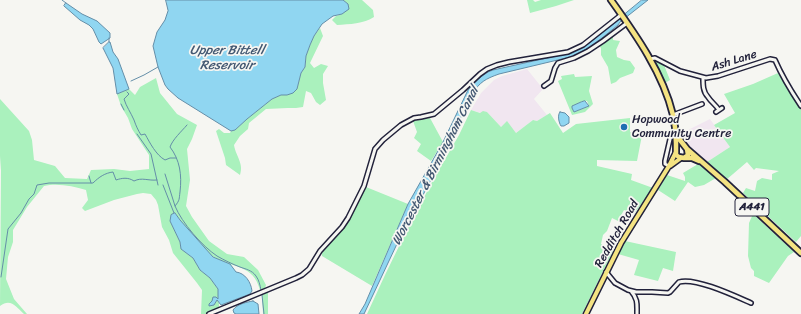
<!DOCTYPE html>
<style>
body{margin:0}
canvas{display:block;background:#f6f6f2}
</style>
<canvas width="801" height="314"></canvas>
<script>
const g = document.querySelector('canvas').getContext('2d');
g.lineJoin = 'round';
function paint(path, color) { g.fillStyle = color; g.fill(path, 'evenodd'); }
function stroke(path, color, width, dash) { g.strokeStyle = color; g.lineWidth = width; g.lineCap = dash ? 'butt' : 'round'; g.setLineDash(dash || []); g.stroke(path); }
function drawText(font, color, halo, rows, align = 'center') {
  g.font = font + ' Sriracha,sans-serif'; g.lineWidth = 3.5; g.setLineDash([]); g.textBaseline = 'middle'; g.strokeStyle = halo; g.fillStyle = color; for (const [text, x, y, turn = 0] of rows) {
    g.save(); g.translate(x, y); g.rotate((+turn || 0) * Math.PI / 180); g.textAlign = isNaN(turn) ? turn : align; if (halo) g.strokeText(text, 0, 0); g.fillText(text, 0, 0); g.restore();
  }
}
paint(new Path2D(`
 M527,69L543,89L534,99L547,115L537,121L533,120L516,133L507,122L501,127L487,112L481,113L471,110L481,93L494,80L502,76Z
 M710,119L730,147L707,162L682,140L680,134Z`), '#f1e6f0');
paint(new Path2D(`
 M343,0H362L373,10L374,17C364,24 349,24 337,25L332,20L336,16L342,14L348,4Z
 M527,0H533L535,2L541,0H574L556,6L530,13Z
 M320,28L323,36L310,63L314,68L321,64L328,66L323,74V83L326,100L320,105L316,102L311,93L306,91L303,107L296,108H288L266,109L249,123L248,129L240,136L234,145C236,157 244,163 240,175L226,165L225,158L216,131L219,129L224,133H230L231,131L235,130L247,119L272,99L281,95H287L297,89L301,73L305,67L306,56L310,45L314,36Z
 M613,35V40L620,41L616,50L617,57L624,60L630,61L635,68L633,73L620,78L616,82L611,84L608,67L601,55V48L599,46Z
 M655,61H656L664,65L670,80L665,83L655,63Z
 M778,73L801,109V236L796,242L743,193L746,188L755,191L757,181L762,178L772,180V174L779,171L756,168L754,170L747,162L726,180L707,162L730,147L714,125L735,113L724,94L753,84Z
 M574,74L575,77L592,76L589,91L593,104L585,112L572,115L558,81L562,79L561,76ZM585,101H587L589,106L574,112L573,110V106L581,102Z
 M156,78L160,93L177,114L197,125L192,139L187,149L190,180L186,206L192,217L209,241L227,254L244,257L258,270L266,285L265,288L260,290C253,264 234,269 214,257C210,255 207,250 203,246C194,235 183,225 175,213L170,221L180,242L181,249L193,258L200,270L210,278L216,286L218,289V301L219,303V308L206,314H201L202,290L197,283L173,253L169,240L162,227L158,205L156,200L151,194L143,193L137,194L114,200L85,211L82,208L88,200L86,190C73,186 57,183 44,186L27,207L13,230V242L8,257L6,279L14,299L27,314H24C16,307 11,298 0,306L1,171L0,156V99L29,131L32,140L34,160L55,166L65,178L87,179L91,170L114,169L130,171L149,169V155L132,129L128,118L121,106L117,94L129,89L135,95L140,87Z
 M471,110L480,113L483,111L487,112L501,127L507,121L516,133L533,120L537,121L550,113L563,133L576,124L630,118V132H644L642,135L637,161L597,160V166L632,174L631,180L653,188L634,214L624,210L618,221L612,218L607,231L603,235L601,244L613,251L582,314H367L385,275L404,236L433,180L459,135Z
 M430,118L443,142L431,161L417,151L421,144L414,138L417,132L413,121Z
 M698,164L716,178L704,185L695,187L688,182L675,201L658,190L667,175L685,181V177L683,173Z
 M366,187L408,204L372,286L322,256V252L346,223Z
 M753,214L794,252L788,256L769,283L754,276V271L751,268L748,256L749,223Z
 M625,241L676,252L673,271L663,268L658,281L634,275L639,260L618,254Z
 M268,292V314H263L262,295Z`), '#aaf1bd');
const water = new Path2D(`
 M166,0H343L348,4L349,9L342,14L333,16L322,24L314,36L310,45L306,56L305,67L301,73L297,89L293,93L287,95H281L272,99L247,119L235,130L231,131L178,98L168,89L165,85L158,67L153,46L157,32L165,20L168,11Z
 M642,0H648L620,22L618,25L602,38L579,54L566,58L499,74C485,79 480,82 472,94L433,176L396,246L364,314H359L365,304L408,204L443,142L468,90L478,79L488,72L493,70L565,54L577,50L588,44Z
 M66,3L82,14L97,21L110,33V38L101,44L99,42L93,29L89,25L80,20L64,6Z
 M109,42H110L113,52L118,59L129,89L117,94L113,68L103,48Z
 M585,101L589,106L574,112L572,108V106L581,102Z
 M560,112L565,113L569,117V123L564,126H561C559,123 557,115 560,112Z
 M175,213L180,220L213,257L230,264L236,272C245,273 251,282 252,291L250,294L221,305L217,300L214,305L209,306V304L212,301L213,297H216L218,299V289L210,278L200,270L193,258L181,249L180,242L170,221L171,215Z
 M253,301L258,304L259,314H236L234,313L233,310C237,304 247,302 253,301Z`);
paint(water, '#90d6f1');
stroke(water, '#648ea8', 1);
stroke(new Path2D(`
 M62,0L66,3
 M109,42V38
 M131,81L144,75L158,67
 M127,92L129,94L124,99C126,106 131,113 134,120C136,126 138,130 141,135L145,134C150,143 156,155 165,160L170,158H176
 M121,104L124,110
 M187,125C181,132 173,139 170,147C180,160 182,175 180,192C179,199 180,200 175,206C182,223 202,246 217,256C224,260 232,264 240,267C245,269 252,270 256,276C259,280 260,285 261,290
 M137,134L151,154L158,185
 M165,174L175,206
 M89,176L91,183
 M163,185L174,213
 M1,277L8,229L21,213L29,199L34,194L37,185L49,183H93C99,177 105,173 113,172L116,180C122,178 128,177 134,181C142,177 148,181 157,180
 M262,295L264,314`), '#648ea8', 1);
const minor = new Path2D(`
 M650,59L655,58L680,71L706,78L718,76L770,59L775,60C782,76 791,91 801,106
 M703,78C703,85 703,92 708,97C711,102 716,105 719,110
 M544,86L551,81L555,68L558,63L574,58L588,51L603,41L627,23
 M716,112L722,108
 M673,115L702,104
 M669,166L665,164V161L671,135
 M606,272L615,283L628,290L636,292H652L668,293L670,292L679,282C695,277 735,296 751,303
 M631,291C638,299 637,304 637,314
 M209,314L296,278L302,275L309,269L320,251L342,227L348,218L364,186L375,149L383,140L401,125L414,118L421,117L434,114L463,90L480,74L487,69L497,65L509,62L568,52L583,45L621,15`);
const major = new Path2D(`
 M670,166L681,158
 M586,314L621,243L669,166L676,152`);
const highway = new Path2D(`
 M611,0C636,35 663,73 673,115C675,124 676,133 676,143C676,147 676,151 676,155L679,157L684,158L688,155L687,149L680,140L676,131
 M687,149L725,182L801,253
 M684,158H692L699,161`);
stroke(minor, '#22223b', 6);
stroke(major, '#22223b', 7);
stroke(highway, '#22223b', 8);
stroke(minor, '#f6f6f2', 3);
stroke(major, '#f4e382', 4);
stroke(highway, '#f4e382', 4.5);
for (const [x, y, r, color] of [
 [624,127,4,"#1f6fb2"]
]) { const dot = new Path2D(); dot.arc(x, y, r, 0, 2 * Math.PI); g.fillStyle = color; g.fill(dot); stroke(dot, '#f6f6f2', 1.5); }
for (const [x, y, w] of [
 [752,207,34]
]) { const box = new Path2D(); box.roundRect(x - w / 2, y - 9, w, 18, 3); g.fillStyle = '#f6f6f2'; g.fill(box); stroke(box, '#22223b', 1); }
drawText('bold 11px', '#22223b', null, [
 ["A441",752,207]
]);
drawText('12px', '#22223b', '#f6f6f2', [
 ["Ash Lane",734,61,-17],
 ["Redditch Road",617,234,-60]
]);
drawText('12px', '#22223b', '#f6f6f2', [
 ["Hopwood",632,120],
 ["Community Centre",632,134]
], 'left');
drawText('italic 13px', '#435872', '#f6f6f2', [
 ["Upper Bittell",227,51],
 ["Reservoir",227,66],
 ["Worcester & Birmingham Canal",436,166,-63]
]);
</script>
